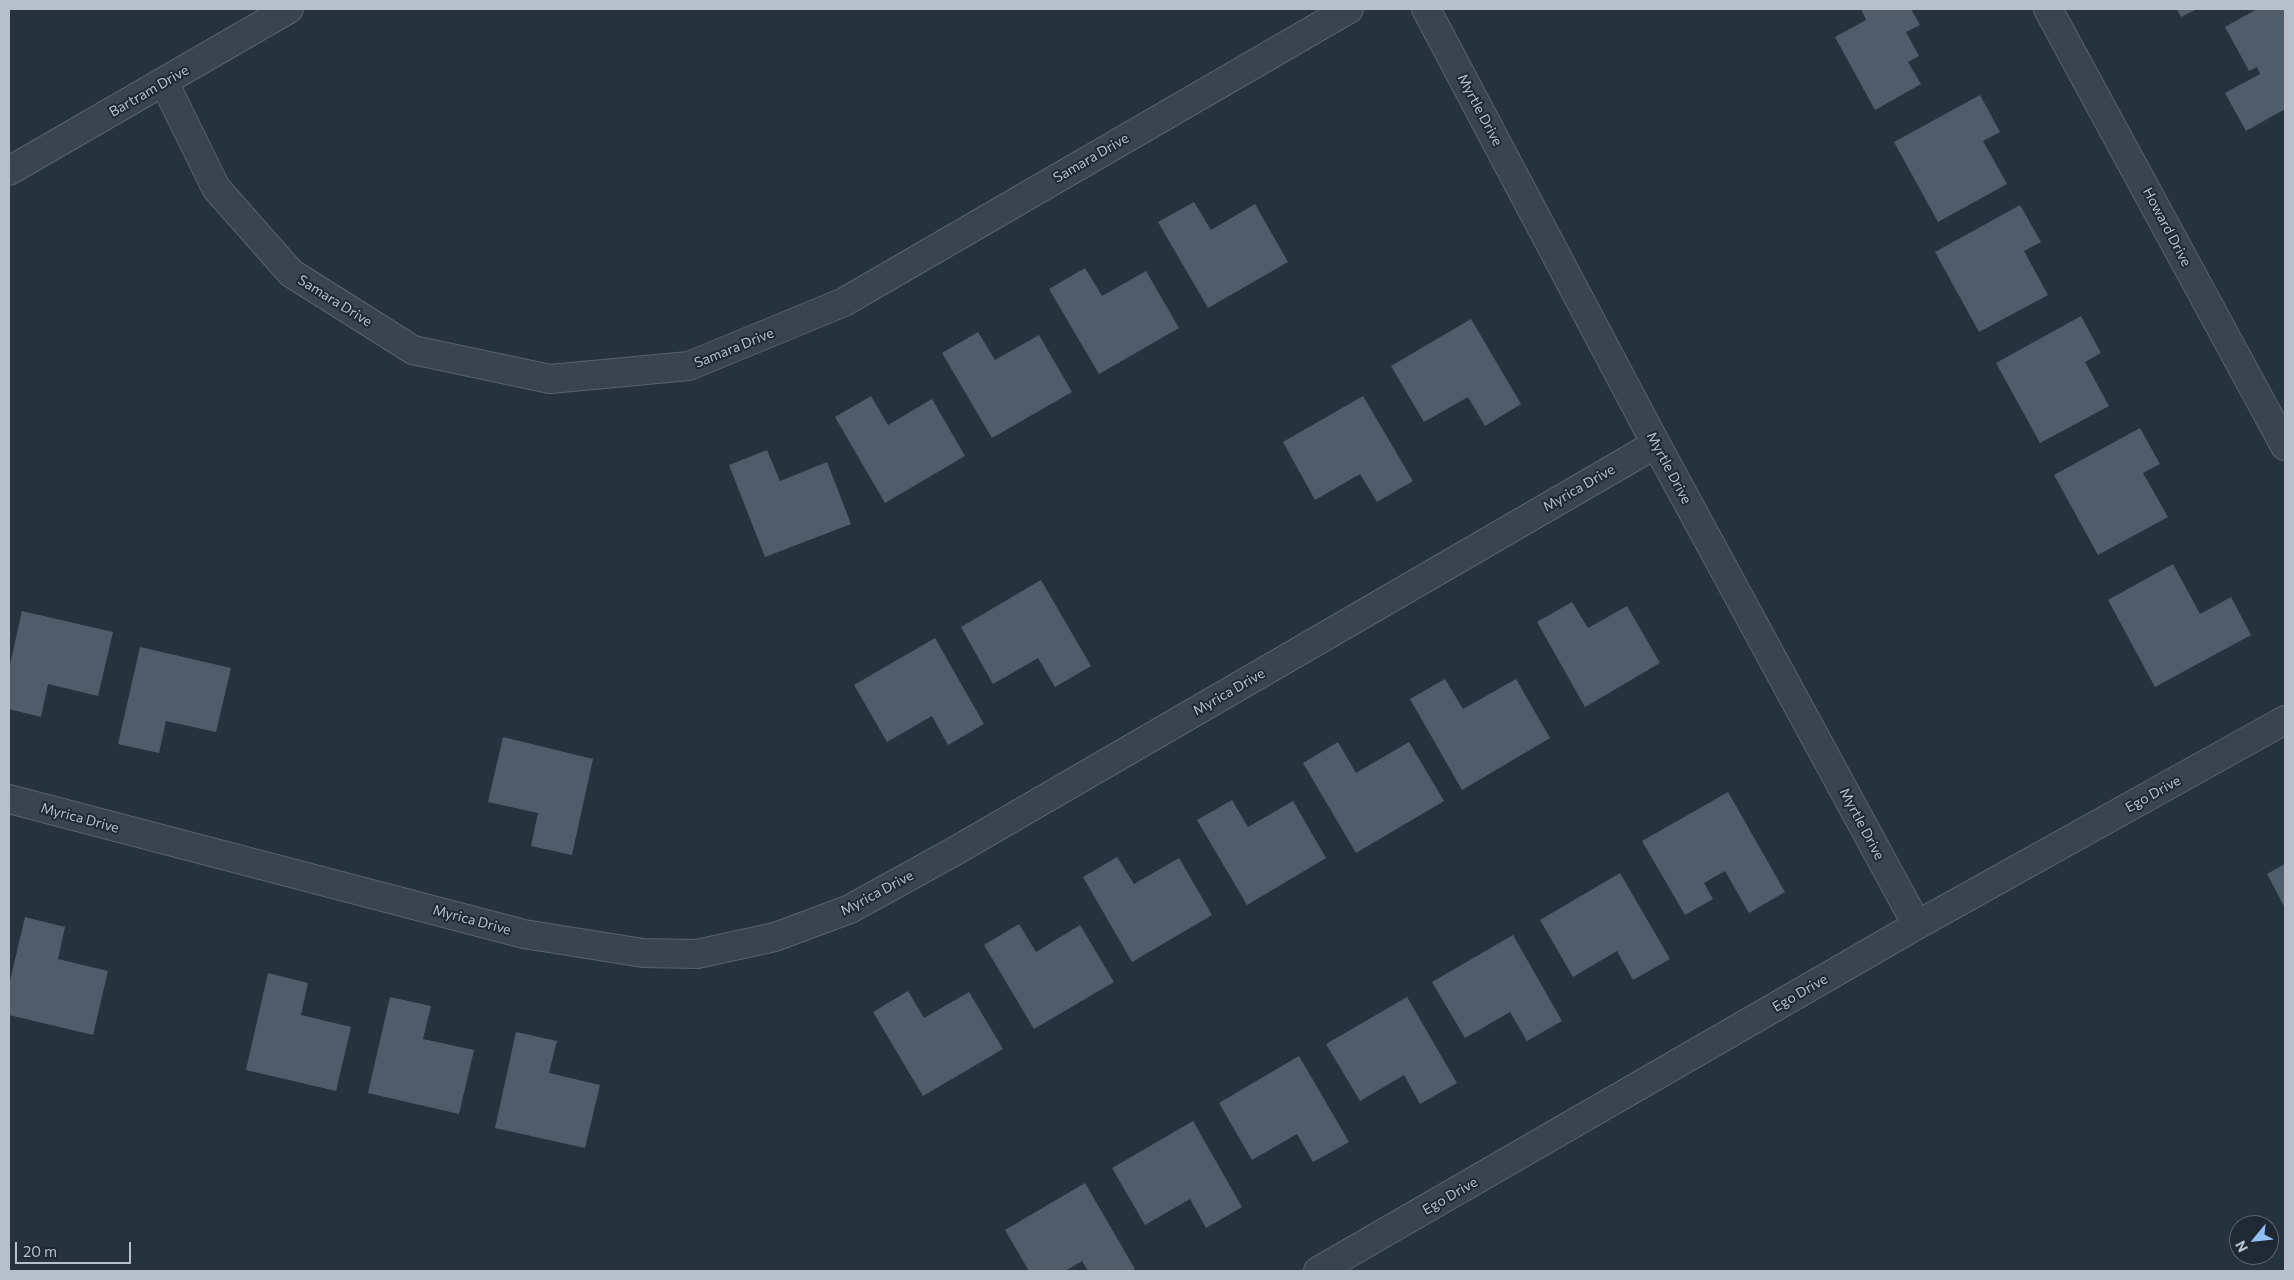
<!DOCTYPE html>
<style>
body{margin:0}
#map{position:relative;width:2294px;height:1280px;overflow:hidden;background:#26333f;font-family:Commissioner,sans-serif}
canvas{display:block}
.frame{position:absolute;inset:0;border:10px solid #b7bfca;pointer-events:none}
.north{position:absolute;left:2229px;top:1215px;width:50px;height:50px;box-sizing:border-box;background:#1f2934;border:1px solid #5c6570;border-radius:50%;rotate:242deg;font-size:14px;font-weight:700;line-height:20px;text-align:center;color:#b7bfca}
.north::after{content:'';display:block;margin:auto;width:18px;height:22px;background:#91bef4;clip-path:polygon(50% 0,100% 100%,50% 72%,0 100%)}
.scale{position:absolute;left:15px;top:1242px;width:116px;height:22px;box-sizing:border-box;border:2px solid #b7bfca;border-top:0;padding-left:6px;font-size:15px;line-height:18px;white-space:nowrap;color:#b7bfca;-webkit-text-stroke:4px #1f2934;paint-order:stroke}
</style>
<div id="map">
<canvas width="2294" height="1280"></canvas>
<div class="frame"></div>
<div class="north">N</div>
<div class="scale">20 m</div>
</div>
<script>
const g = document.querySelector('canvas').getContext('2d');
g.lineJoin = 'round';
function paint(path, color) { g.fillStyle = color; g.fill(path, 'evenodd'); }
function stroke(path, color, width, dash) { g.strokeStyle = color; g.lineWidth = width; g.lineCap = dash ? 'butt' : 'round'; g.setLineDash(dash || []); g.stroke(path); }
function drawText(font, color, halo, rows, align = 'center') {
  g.font = font + ' Commissioner,sans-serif'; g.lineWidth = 4; g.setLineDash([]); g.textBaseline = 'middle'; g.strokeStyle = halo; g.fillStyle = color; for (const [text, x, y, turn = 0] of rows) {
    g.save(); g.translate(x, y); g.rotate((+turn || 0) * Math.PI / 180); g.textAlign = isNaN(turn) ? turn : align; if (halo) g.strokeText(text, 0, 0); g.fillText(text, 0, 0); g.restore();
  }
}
paint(new Path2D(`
 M1861,9H1911L1920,25L1906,32L1919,56L1908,62L1921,84L1875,110L1835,37L1866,20Z
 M2177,9H2197L2181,17Z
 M2257,9H2285V109L2246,131L2225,93L2260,74L2257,67L2249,71L2225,27Z
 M1980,95L2000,132L1983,141L2007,184L1938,222L1894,142Z
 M1194,202L1211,230L1255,204L1288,262L1208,308L1158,222Z
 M2020,205L2041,242L2024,251L2048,295L1979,332L1935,252Z
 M1085,268L1102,296L1146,271L1179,328L1099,374L1049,289Z
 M2081,316L2101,353L2085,362L2109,406L2040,443L1996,363Z
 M1471,319L1521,404L1485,426L1468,397L1424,422L1391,366Z
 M978,332L995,360L1039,335L1072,392L992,438L942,353Z
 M871,396L888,425L932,399L965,456L885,503L835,417Z
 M1363,396L1413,481L1377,502L1360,474L1315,500L1283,442Z
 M2140,428L2160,464L2143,473L2168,517L2098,555L2054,475Z
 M767,450L780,481L827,462L851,524L765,557L729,465Z
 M2173,564L2200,614L2231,597L2251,635L2155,687L2108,600Z
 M1041,580L1091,666L1055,687L1038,658L993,684L961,627Z
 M1572,602L1588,628L1627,606L1660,663L1585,707L1537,622Z
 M22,611L113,632L98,696L48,684L41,717L9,709V669Z
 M935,638L984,724L948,745L932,716L887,742L854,685Z
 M140,647L231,668L216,732L166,721L159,753L118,744Z
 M1445,679L1463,709L1516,679L1550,738L1462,790L1410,699Z
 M503,737L593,759L572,855L531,846L538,813L488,802Z
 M1338,742L1356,773L1409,742L1444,801L1356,853L1303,763Z
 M1728,792L1785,892L1749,913L1725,871L1704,883L1713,899L1685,915L1642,841Z
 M1232,800L1248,827L1293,801L1326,858L1247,905L1197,820Z
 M1117,857L1134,884L1179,858L1212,915L1132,962L1083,877Z
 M2285,864V908L2267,874Z
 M1620,873L1670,959L1633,980L1617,951L1573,977L1540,920Z
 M25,917L65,927L58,959L108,971L93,1035L9,1015V985Z
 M1019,924L1036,952L1080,925L1114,982L1034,1029L984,945Z
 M1513,935L1562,1021L1527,1041L1510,1012L1465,1038L1432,982Z
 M268,973L308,983L301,1015L351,1027L336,1091L246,1070Z
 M908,991L924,1018L969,992L1003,1049L923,1096L873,1012Z
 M390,997L431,1006L423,1039L474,1050L459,1114L368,1093Z
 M1407,997L1457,1083L1420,1104L1404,1075L1360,1101L1326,1044Z
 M516,1032L557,1041L549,1073L600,1085L585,1148L495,1128Z
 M1299,1056L1349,1142L1313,1162L1297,1134L1252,1160L1219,1103Z
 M1193,1121L1242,1207L1206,1228L1190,1199L1145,1225L1112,1168Z
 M1085,1183L1135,1269L1131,1271H1088L1082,1261L1065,1271H1029L1005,1230Z`), '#505c6a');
const minor = new Path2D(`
 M1426,9L1656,444L1917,925
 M2048,9L2285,446
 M164,82L216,188L291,273L413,350L550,379L689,366L844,302L1349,9
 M9,171L289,9
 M9,799L524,934L643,953L697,954L775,937L850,909L955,851L1656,444
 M1318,1271L1917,925L2285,720`);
stroke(minor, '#58626d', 30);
stroke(minor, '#3a444f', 28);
drawText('14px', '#b7bfca', '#1f2934', [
 ["Bartram Drive",149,91,-30],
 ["Myrtle Drive",1480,110,62],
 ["Samara Drive",1091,158,-30],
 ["Howard Drive",2167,227,62],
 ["Samara Drive",335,301,32],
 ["Samara Drive",734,348,-22],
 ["Myrtle Drive",1669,468,62],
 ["Myrica Drive",1579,488,-30],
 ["Myrica Drive",1229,692,-30],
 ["Ego Drive",2153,794,-29],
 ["Myrica Drive",80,818,15],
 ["Myrtle Drive",1862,824,62],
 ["Myrica Drive",877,893,-28],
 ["Myrica Drive",472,920,15],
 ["Ego Drive",1800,993,-30],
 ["Ego Drive",1450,1196,-30]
]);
</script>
